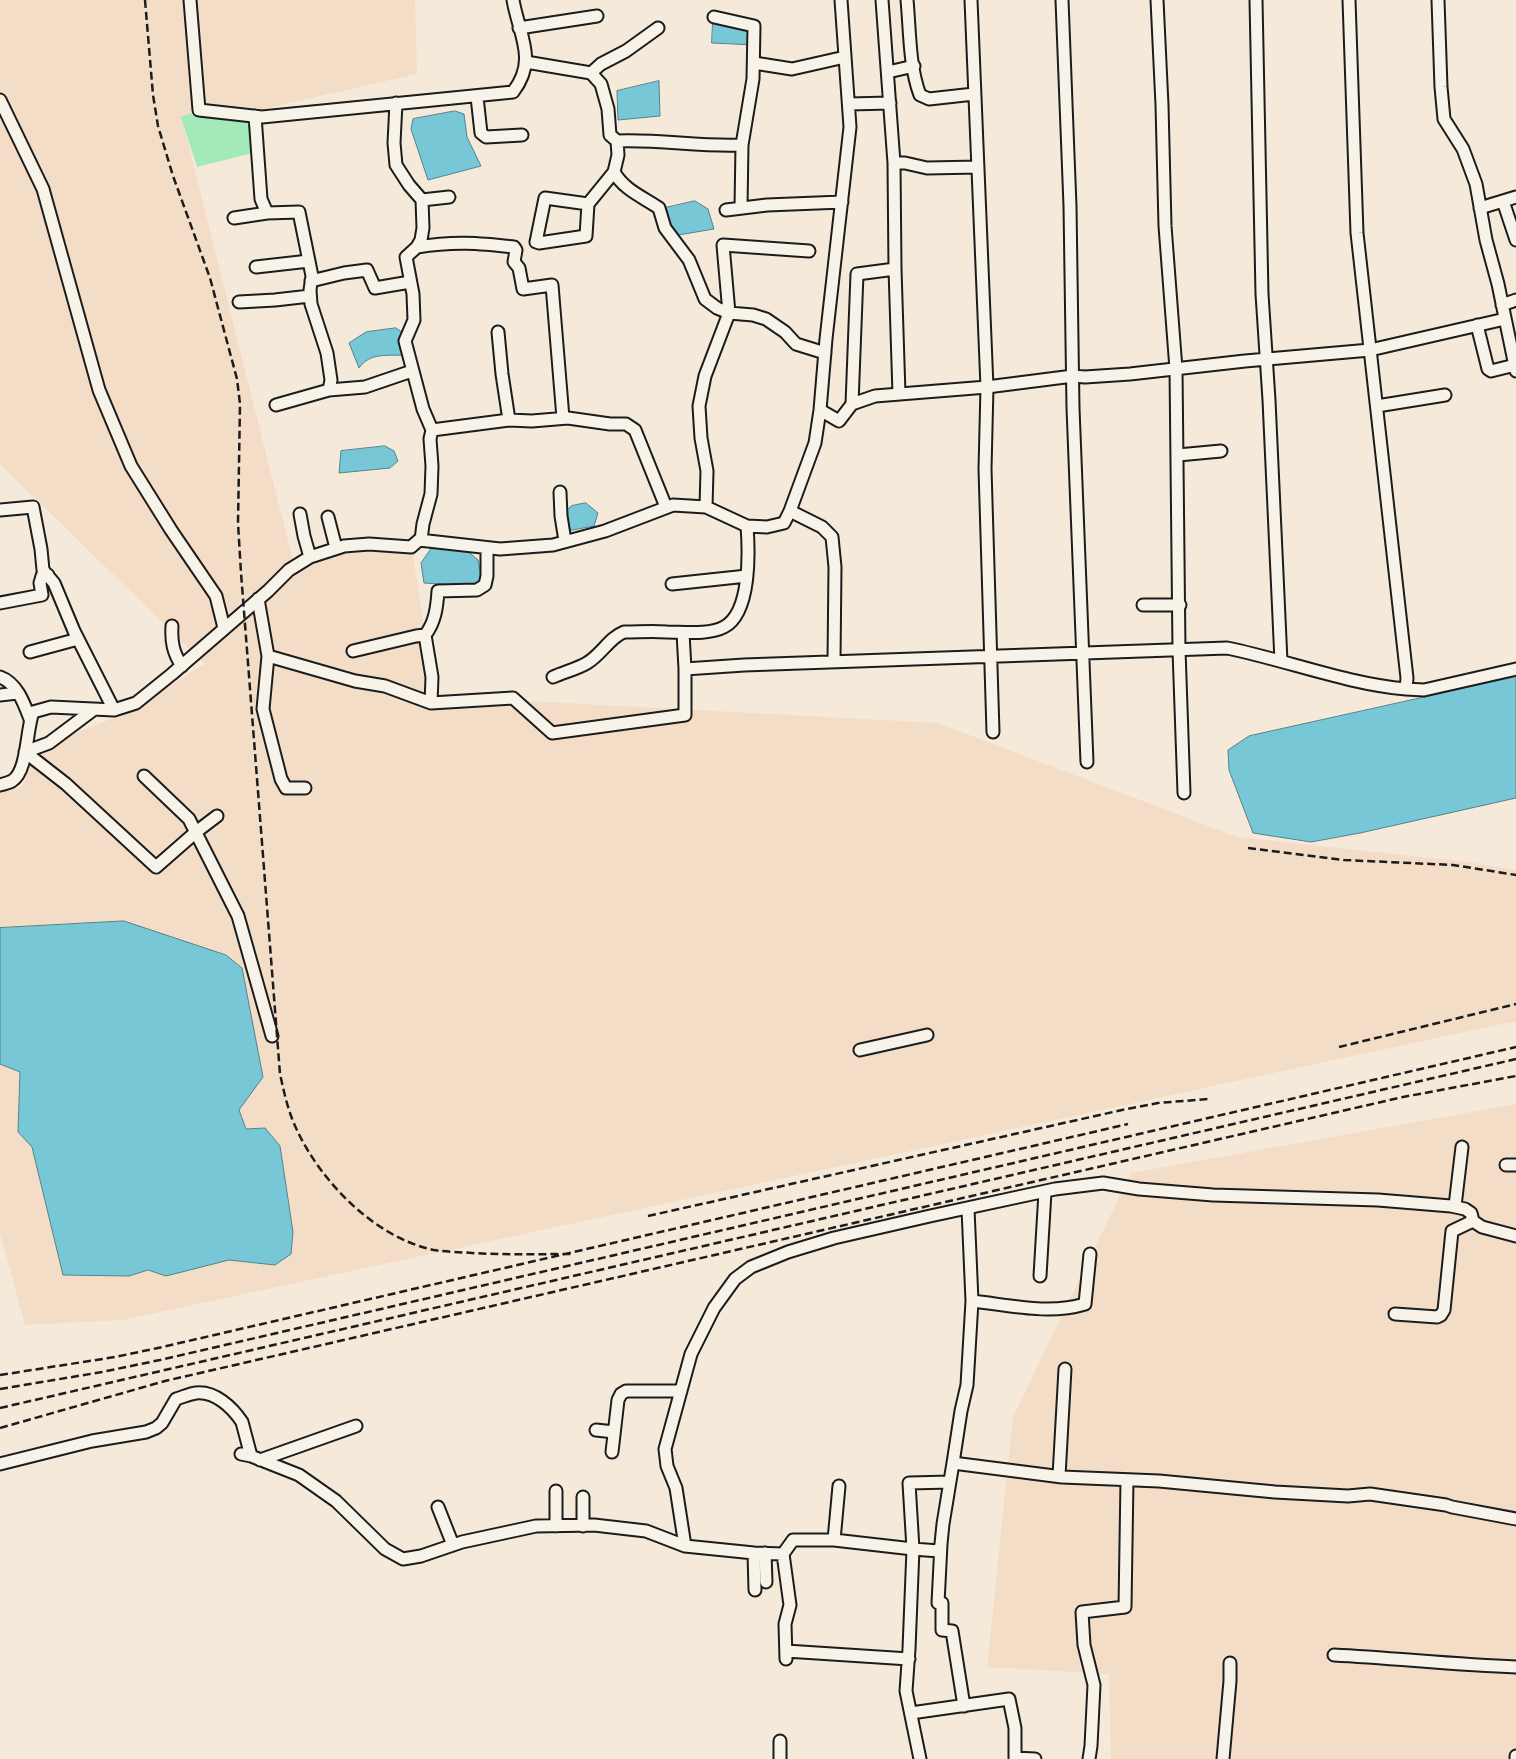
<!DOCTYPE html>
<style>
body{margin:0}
canvas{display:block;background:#f5e9d9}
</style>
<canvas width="1516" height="1759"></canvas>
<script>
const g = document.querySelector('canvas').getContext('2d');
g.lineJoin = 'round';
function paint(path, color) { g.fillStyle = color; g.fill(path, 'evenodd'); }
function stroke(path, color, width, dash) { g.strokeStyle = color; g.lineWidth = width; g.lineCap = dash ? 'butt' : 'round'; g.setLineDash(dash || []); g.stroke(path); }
paint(new Path2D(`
 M0,0H415L417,74L184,127L293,561L351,549L412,550L435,696L938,723L1237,837L1468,862L1516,870V1021L123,1320L25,1325L0,1233V792L22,787L35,753L78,732L123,714L205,664L0,464Z
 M1516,1104V1759H1111L1109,1674L987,1667L1013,1417L1131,1173Z`), '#f3ddc7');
paint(new Path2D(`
 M199,110L255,116L257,152L197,167L181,117Z`), '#a2eab7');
const water = new Path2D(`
 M713,21L752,29L754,45L712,43Z
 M659,81L660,116L618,120L617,91Z
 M455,111L464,114L467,137L481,166L428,180L411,129L413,119Z
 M695,201L708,209L714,229L678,235L665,227V208Z
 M396,328L405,334L406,355C388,356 370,352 359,368L349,343L366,332Z
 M385,446L394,451L398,461L390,468L339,473L341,451Z
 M586,503L598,513L594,526L567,531L564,514L571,506Z
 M462,546L478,560L482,580L473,586L424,583L421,563L432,547Z
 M1516,677V798L1360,833L1311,842L1253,833L1229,770L1228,750L1249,736Z
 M124,921L226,955L242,968L263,1077L239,1110L246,1129L265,1128L280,1146L293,1232L291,1254L275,1265L229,1260L166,1276L148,1270L129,1276L63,1275L32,1147L18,1132L20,1072L0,1064V928Z`);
paint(water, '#78c7d6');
stroke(water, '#53838c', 1);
const minor = new Path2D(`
 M190,0L199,110L262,117L513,92C538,60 519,35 513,0
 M882,0L894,163L895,269L899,394
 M907,0C910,31 909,66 920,95L929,99L974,94
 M971,0L987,387L985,469L993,732
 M1062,0L1070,206L1073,408L1087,762
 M1157,0L1162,105L1165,226L1176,369L1179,650L1184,793
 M1256,0L1262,294L1269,400L1281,661
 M1349,0L1357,233L1407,678L1406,689L1424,690L1516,669
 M1438,0L1441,87L1444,119L1463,149L1476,184L1486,240L1498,284L1516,371
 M519,28L597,16
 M526,62L591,73L601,84L608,109L610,135L617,141L618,155L614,172L588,204L586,236L539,243L536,242L545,198L588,204
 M754,63L792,69L845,57
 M888,72L914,66
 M591,73L601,64L626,51L658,28
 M477,97L481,133L486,137L522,135
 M0,100L43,189L99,390L131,466L171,530L216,596L224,628
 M396,103L394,143L396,165L409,185L422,200L423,228L421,240L417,247L406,257L413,294L414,320L405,341L423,409L432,430L430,439L432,466L431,494L423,524L421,540
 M849,104L890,103
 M255,116L261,199L267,213L299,212L312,276L310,290L311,304L327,353L331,380L329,390
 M617,141C659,139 700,147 742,145L753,79L754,26L714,17
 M894,163H905L927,168L978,167
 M614,172C624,190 643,197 659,208L665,228L689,260L705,299L717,308L729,313L723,245L809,251
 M422,200L449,197
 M1503,201L1516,240
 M741,208L742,145
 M1480,208L1516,197
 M726,210L767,205L842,202
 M234,218L267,213
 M417,247C454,241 478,243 514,247L516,250L514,262L519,268L523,289L552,285L563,418
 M256,267L309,261
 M311,281L344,273L367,270L375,288L410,282
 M239,302L275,300L310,296
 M1502,305L1516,300
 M1477,325L1488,369L1491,371L1515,365
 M498,332L502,374L509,420
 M852,404L857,274L895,269
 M276,405L329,390L365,387L412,371
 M1377,406L1445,395
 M820,410L839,421L852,404L875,396L987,387L1073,376L1085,377L1130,374L1245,361L1370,350L1505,319
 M432,430L509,420L532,421L568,418L610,424H626L635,430L666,507
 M1178,455L1221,451
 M560,492L561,516L565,541
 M706,507L707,471L701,438L699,406L705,376L729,313L753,315L766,319L785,332L796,344L825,353
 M0,510L33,507L41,549L43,570L54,583L74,631L114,710
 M790,511L822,527L832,537L835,567L834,661
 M300,514L304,536L310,557
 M328,517L336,548
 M672,584L747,576
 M258,599L268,656L355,681L385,686L431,703L513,698L552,733L685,715V669L744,665L1227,648C1286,660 1347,684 1406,689
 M0,603L42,595L40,583L42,576L48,575
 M1143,605H1180
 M172,626C171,641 173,653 182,666
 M683,633L685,669
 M425,635L432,677L431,703
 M353,651L416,636L425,635C435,623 437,607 438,591L477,590L485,585L487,576V548
 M30,652L78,639
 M268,656L263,709L281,779L286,788H305
 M0,677C17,683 24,703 30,719
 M553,677C564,672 577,669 587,663C602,654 609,638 624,632C639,632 653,631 667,632C684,632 709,635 724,627C751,613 749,552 747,526
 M0,695L17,693
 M93,710L49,743L25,752L66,784L156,867L196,832L217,816
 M144,776L189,819L238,916L272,1036
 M0,785C4,784 8,783 12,781C28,771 26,730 33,712L51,707L114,710L136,703L172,674L268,591L289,570L310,557L344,546L369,544L411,547L419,540L500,549L553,545L605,531L673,505L706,507L747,526L767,527L784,523L790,511L815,443L820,410L826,339L850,127L841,0
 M860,1050L927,1035
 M1506,1165H1516
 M1455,1206L1462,1147
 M1040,1276L1045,1192
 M972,1301C1009,1305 1049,1315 1085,1304L1090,1254
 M1395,1314L1437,1317L1441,1315L1444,1310L1452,1231L1473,1221
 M596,1430L614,1432
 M612,1452L618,1400L621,1394L626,1391H681
 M241,1454L251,1456L299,1475L336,1501L385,1549L403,1559L421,1556L462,1542L536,1526L594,1525L646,1531L685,1546L754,1553L783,1554L793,1540H834L913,1549L939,1551L941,1544L943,1524L953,1463L1062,1477L1159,1481L1275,1492L1348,1496L1370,1494L1446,1505L1452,1507L1516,1519
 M260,1460L356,1426
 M953,1463L961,1411L967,1385L972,1301L968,1209
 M0,1464L92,1441L146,1432L156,1428L162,1423L176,1399C183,1397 189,1394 196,1393C215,1391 232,1407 242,1422L251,1456
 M1059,1476L1065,1369
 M556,1491V1526
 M438,1507L453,1545
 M583,1526V1497
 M834,1540L839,1486
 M941,1544L938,1603H942V1630L952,1631L964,1706
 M685,1546L676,1488L667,1466L665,1449L691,1354L714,1308L735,1279L751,1267L788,1252L834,1238L930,1216L1055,1189L1103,1183L1139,1189L1213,1195L1378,1200L1451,1206L1465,1209L1471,1213L1473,1221L1482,1227L1516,1236
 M913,1549L909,1649L906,1691L920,1759
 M913,1549L909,1483L950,1482
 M754,1553L755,1590
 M765,1553L766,1582
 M783,1554L790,1605L785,1624L786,1659
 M786,1651L909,1659
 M1334,1655C1395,1658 1455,1665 1516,1667
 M911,1713L1009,1699L1015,1728V1759
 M780,1741V1759
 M1015,1758L1035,1759
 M1089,1759L1091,1746L1094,1685L1084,1645L1082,1612L1125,1607L1127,1480
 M1223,1759L1230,1681V1663
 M1516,1759V1756`);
stroke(minor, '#1c1c1c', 15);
stroke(minor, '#f7f3e8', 11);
stroke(new Path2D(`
 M145,0L153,95L158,126L173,176L210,278L237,379L240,404L238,523L241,573L280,1074C284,1092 288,1111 296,1128C320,1181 375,1238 434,1250C446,1252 459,1252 472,1253C505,1255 538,1254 571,1254
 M1248,848L1344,860L1453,865L1516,875
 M1339,1047L1516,1004
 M648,1216L1122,1110L1158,1103L1208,1099
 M0,1375L115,1357L158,1348L1128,1124
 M0,1389L102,1372L160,1360L1516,1047
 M0,1408L1516,1059
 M0,1428L165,1381L1329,1114L1403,1097L1516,1076`), '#1c1c1c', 2.5, [8, 4]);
</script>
